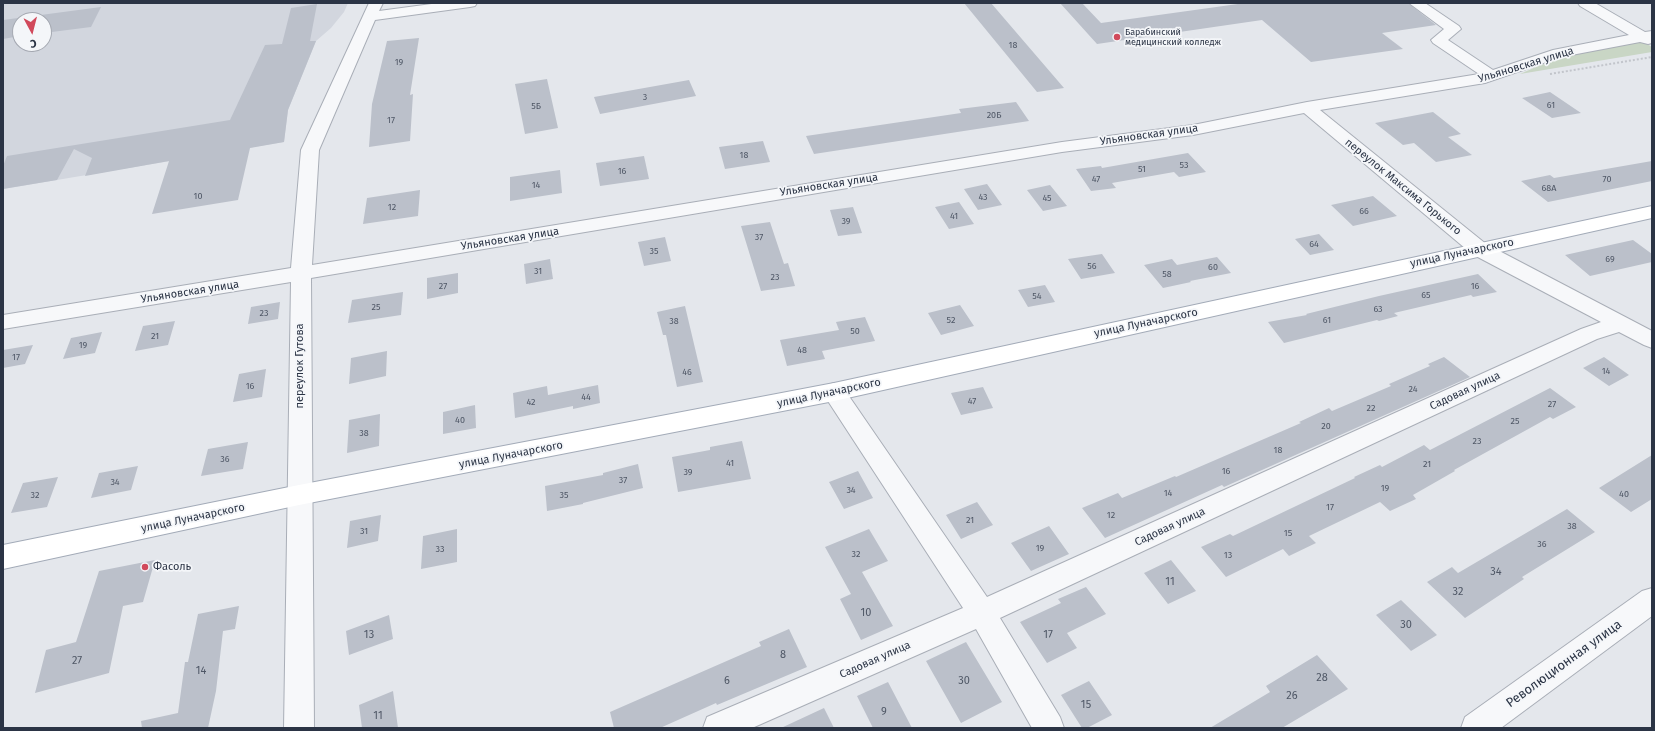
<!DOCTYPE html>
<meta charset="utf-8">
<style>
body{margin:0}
#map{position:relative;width:1655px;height:731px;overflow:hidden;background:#e4e7ec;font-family:"Fira Sans",sans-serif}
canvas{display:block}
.frame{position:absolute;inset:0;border:4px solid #2b3445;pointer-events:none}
.north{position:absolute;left:12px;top:12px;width:40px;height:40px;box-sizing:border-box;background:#f4f6f9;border:1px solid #a4a8b1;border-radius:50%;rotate:173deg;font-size:11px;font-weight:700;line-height:16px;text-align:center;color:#2b3445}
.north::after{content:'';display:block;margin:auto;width:14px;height:18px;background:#d1495b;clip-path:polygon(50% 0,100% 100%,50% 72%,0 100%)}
</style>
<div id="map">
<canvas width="1655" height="731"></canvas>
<div class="frame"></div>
<div class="north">С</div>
</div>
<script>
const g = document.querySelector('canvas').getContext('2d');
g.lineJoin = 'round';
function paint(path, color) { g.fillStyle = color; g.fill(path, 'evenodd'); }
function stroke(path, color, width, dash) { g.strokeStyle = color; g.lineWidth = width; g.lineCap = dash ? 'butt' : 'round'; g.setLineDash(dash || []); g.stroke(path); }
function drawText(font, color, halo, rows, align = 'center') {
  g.font = font + ' "Fira Sans",sans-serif'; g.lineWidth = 3.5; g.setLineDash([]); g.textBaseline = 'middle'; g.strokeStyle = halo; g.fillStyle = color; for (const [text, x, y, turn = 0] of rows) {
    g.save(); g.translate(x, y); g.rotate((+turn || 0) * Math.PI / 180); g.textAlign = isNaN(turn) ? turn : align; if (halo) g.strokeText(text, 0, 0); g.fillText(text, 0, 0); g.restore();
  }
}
paint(new Path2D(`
 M3,3H348L344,12L331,28L316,41L288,110L284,142L3,189ZM20,20H44V44H20Z`), '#d2d6de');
paint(new Path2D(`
 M1642,41L1652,47V52L1520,74L1561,56Z`), '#c9d6c5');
paint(new Path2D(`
 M964,3H991L1064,88L1037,92Z
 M1060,3H1082L1101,23L1245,3H1408L1436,25L1382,33L1403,49L1311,62L1262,20L1097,44Z
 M317,4L310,41H316L288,110L284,142L250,148L238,200L152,214L169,161L85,176L92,158L74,149L57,180L3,189V166L7,156L230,120L265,45L282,44L291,8Z
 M101,7L91,27L44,33V20H20V36L3,39V20Z
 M419,38L410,95L413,94L410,141L369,147L372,104L387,41Z
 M547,79L558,128L525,134L515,84Z
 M689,80L696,96L600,114L594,97Z
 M1550,92L1581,113L1552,118L1522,98Z
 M1016,102L1029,121L814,154L806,136L961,113L959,109Z
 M1433,112L1461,134L1448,137L1472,155L1436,162L1414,143L1403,145L1375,123Z
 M763,141L770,162L725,169L719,147Z
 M1188,153L1206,172L1179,177L1174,172L1112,183L1116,188L1091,191L1076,169L1101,166L1102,168Z
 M644,156L649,179L600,186L596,163Z
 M1652,161V181L1548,202L1521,181L1550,175L1554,178Z
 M560,170L562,193L510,201V177Z
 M987,184L1002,205L978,210L964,189Z
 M1050,185L1067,206L1043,211L1027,190Z
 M420,190L418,216L363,224L367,198Z
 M1373,196L1397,216L1353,226L1331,205Z
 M959,202L974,224L949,229L935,207Z
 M853,207L862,233L838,236L830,210Z
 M770,222L784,264L788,263L795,286L761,291L741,226Z
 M1319,234L1334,250L1310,255L1295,239Z
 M665,237L671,261L644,266L638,242Z
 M1633,240L1652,254V262L1590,276L1565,255Z
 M1102,254L1115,273L1081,279L1068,259Z
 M1217,257L1231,273L1190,281L1191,282L1163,288L1144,265L1172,259L1177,265Z
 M550,259L553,279L526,284L524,264Z
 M458,273V293L427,299V278Z
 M1478,274L1497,292L1473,297L1471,295L1394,313L1398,316L1379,321L1377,320L1284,343L1268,322L1307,315L1306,314L1379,296Z
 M1045,285L1055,302L1028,307L1018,290Z
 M403,292L401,315L348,323L352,300Z
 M280,302L278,319L248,324L251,307Z
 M960,305L974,326L941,335L928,313Z
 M685,306L703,382L677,387L666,335H663L657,312Z
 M865,317L875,341L822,351L825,359L787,366L780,340L839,330L836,322Z
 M175,321L168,345L135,351L143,326Z
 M102,332L95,353L63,359L71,338Z
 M33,345L25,364L3,368V350Z
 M387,351L386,376L349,384L351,358Z
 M1444,357L1470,377L1224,487L1222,485L1105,538L1082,508L1118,493L1122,498L1175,476L1176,477L1301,423L1299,422L1329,408L1332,411L1391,386L1389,384L1430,366L1428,364Z
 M1604,357L1629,375L1609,386L1583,368Z
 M266,369L262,397L233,402L239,374Z
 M598,385L600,403L573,409V406L515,418L513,393L547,386L548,395Z
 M983,387L993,408L961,415L951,393Z
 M1550,388L1576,407L1553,419L1550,417L1454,470L1455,471L1413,495L1416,499L1390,511L1380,502L1309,536L1316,543L1289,556L1283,549L1226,577L1201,547L1230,534L1233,536L1355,478L1354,477L1380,465L1382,467L1424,445L1430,450Z
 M475,405L476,428L443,434V412Z
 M380,414L379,446L347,453L349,420Z
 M742,441L751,479L678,492L672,457L710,450V447Z
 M248,442L243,469L201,476L208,449Z
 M1652,455V499L1631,512L1599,488Z
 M638,464L643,488L583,503V504L547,511L545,486L603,475V473Z
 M138,466L131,490L91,498L99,473Z
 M858,471L873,498L844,509L829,482Z
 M58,477L47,507L11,513L23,483Z
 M977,502L993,525L961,539L946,515Z
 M1567,509L1595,532L1522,577L1524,579L1465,618L1427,582L1452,567L1458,573Z
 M381,515L378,541L347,548L350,521Z
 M1049,526L1069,554L1031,571L1011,543Z
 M457,529V562L421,569L423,536Z
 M869,529L888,561L862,572L893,626L861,640L840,599L851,594L825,547Z
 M155,560L143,602L123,606L109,673L35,693L46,650L76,642L99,571Z
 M1171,560L1196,591L1168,604L1144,573Z
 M1086,587L1106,614L1067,633L1077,648L1047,663L1020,622L1061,603L1058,599Z
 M1401,600L1437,635L1411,651L1376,615Z
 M239,606L235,629L223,631L216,691L208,728H142L141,721L178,713L185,662H188L198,614Z
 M389,615L393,639L349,655L346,631Z
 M789,629L807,667L717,705L716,703L660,728H614L610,712L761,646L759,642Z
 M966,642L1002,702L961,723L926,661Z
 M1317,655L1348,689L1282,728H1210L1270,692L1266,686Z
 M1089,681L1112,715L1087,728H1082L1061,695Z
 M888,682L912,728H873L857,696Z
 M393,691L398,728H362L359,705Z
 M824,708L834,728H781Z`), '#bbc0ca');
const minor = new Path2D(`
 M369,3H383L379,11L439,3H477L475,6L470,7L375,20L319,150L312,265L1062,142L1193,125L1307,102L1479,74L1433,43L1431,40L1444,29L1409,3H1425L1459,26L1461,29L1448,40L1493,70L1553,50L1629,35L1580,6L1578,3H1595L1645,32L1652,31V43L1648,44L1640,42L1561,57L1485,83L1320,110L1486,244L1652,331V348L1644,345L1619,332L1597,339L1000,618L1060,717L1064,728H1032L976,629L752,728H703L707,717L963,608L826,398L823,392L826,386L834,383L842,386L987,597L1581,329L1601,322L1472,254L1304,113L1193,135L1062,152L311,278L314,728H284L291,282L3,329V315L291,268L301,150Z
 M1652,588V616L1501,728H1461L1465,717L1642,591Z`);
const major = new Path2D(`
 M1652,206V218L834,401L299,505L3,569V545L299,485L834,383Z`);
stroke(minor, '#a9aeb7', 2);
stroke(major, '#a3abb8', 2);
stroke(new Path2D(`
 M1550,74L1652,57`), '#c2c5cb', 2, [2, 2]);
paint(minor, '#f7f8fa');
paint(major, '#fff');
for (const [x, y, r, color] of [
 [1117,37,4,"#d1495b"],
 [145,567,4,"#d1495b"]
]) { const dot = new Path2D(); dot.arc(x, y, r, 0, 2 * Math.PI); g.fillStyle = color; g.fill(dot); stroke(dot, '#f4f6f9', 1.5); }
drawText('9px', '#2b3445', '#f4f6f9', [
 ["Барабинский",1125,32],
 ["медицинский колледж",1125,42]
], 'left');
drawText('9px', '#4f5766', null, [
 ["18",1013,45],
 ["19",399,62],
 ["3",645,97],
 ["61",1551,105],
 ["5Б",536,106],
 ["20Б",994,115],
 ["17",391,120],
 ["18",744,155],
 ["53",1184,165],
 ["51",1142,169],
 ["16",622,171],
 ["47",1096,179],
 ["70",1607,179],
 ["14",536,185],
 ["68А",1549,188],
 ["10",198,196],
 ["43",983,197],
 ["45",1047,198],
 ["12",392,207],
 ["66",1364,211],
 ["41",954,216],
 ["39",846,221],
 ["37",759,237],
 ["64",1314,244],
 ["35",654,251],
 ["69",1610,259],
 ["56",1092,266],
 ["60",1213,267],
 ["31",538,271],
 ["58",1167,274],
 ["23",775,277],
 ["27",443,286],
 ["16",1475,286],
 ["65",1426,295],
 ["54",1037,296],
 ["25",376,307],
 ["63",1378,309],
 ["23",264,313],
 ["52",951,320],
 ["61",1327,320],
 ["38",674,321],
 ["50",855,331],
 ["21",155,336],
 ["19",83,345],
 ["48",802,350],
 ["17",16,357],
 ["14",1606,371],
 ["46",687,372],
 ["16",250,386],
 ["24",1413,389],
 ["44",586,397],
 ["47",972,401],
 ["42",531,402],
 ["27",1552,404],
 ["22",1371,408],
 ["40",460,420],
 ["25",1515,421],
 ["20",1326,426],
 ["38",364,433],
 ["23",1477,441],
 ["18",1278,450],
 ["36",225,459],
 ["41",730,463],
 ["21",1427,464],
 ["16",1226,471],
 ["39",688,472],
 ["37",623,480],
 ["34",115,482],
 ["19",1385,488],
 ["34",851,490],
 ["14",1168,493],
 ["40",1624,494],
 ["32",35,495],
 ["35",564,495],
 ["17",1330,507],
 ["12",1111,515],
 ["21",970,520],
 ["38",1572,526],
 ["31",364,531],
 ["15",1288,533],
 ["36",1542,544],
 ["19",1040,548],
 ["33",440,549],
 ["32",856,554],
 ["13",1228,555]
]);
drawText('11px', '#2b3445', '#f4f6f9', [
 ["Ульяновская улица",1526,65,-17],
 ["Ульяновская улица",1149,135,-8],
 ["Ульяновская улица",829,185,-9],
 ["переулок Максима Горького",1403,187,39],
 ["Ульяновская улица",510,239,-9],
 ["улица Луначарского",1462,253,-12],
 ["Ульяновская улица",190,292,-9],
 ["улица Луначарского",1146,323,-12],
 ["переулок Гутова",300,366,-90],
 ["Садовая улица",1465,391,-25],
 ["улица Луначарского",829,393,-12],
 ["улица Луначарского",511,455,-11],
 ["улица Луначарского",193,518,-12],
 ["Садовая улица",1170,527,-25],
 ["Садовая улица",875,660,-24]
]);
drawText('11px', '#2b3445', '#f4f6f9', [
 ["Фасоль",153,567]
], 'left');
drawText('11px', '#4f5766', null, [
 ["34",1496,572],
 ["11",1170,582],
 ["32",1458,592],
 ["10",866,613],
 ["30",1406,625],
 ["13",369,635],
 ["17",1048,635],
 ["8",783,655],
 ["27",77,661],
 ["14",201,671],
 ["28",1322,678],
 ["6",727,681],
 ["30",964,681],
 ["26",1292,696],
 ["15",1086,705],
 ["9",884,712],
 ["11",378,716]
]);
drawText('13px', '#2b3445', '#f4f6f9', [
 ["Революционная улица",1564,664,-36]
]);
</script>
